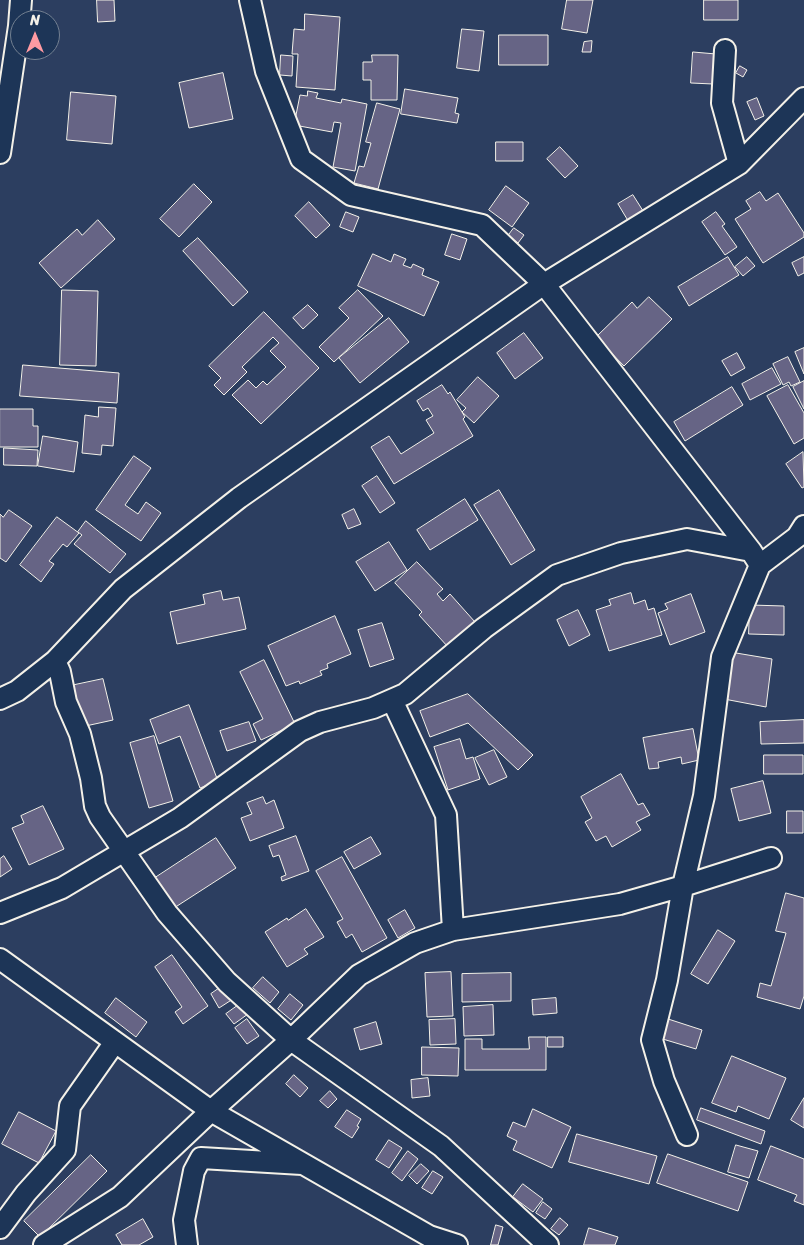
<!DOCTYPE html>
<style>
body{margin:0}
#map{position:relative;width:804px;height:1245px;overflow:hidden;background:#2c3e60;font-family:Sriracha,sans-serif}
canvas{display:block}
.north{position:absolute;left:10px;top:10px;width:50px;height:50px;box-sizing:border-box;background:#1d3557;border:1px solid #738091;border-radius:50%;rotate:0deg;font-size:14px;font-weight:700;line-height:20px;text-align:center;color:#f4f1e8}
.north::after{content:'';display:block;margin:auto;width:18px;height:22px;background:#ff9aa2;clip-path:polygon(50% 0,100% 100%,50% 72%,0 100%)}
</style>
<div id="map">
<canvas width="804" height="1245"></canvas>
<div class="north">N</div>
</div>
<script>
const g = document.querySelector('canvas').getContext('2d');
g.lineJoin = 'round';
function paint(path, color) { g.fillStyle = color; g.fill(path, 'evenodd'); }
function stroke(path, color, width, dash) { g.strokeStyle = color; g.lineWidth = width; g.lineCap = dash ? 'butt' : 'round'; g.setLineDash(dash || []); g.stroke(path); }
const building = new Path2D(`
 M97,0H114L115,21L98,22Z
 M567,0H593L587,33L562,29Z
 M704,0H738V20H704Z
 M305,14L340,17L335,90L296,87L298,54H292L294,29L304,30Z
 M462,29L484,31L479,71L457,68Z
 M499,35H548V65H499Z
 M592,41L591,52H582L584,42Z
 M693,52L716,54L713,84L691,83Z
 M281,55L293,56L292,76L280,75Z
 M372,55H398L397,100H371V80H363V62H372Z
 M740,66L747,70L743,77L736,73Z
 M223,73L233,119L189,128L179,83Z
 M405,89L458,98L455,113L459,114L457,123L401,114Z
 M308,91L318,93L316,98L341,103L342,99L367,104L355,171L333,167L341,123L334,122L332,132L294,125L300,95L307,96Z
 M71,92L116,96L112,144L67,140Z
 M757,98L764,116L755,120L747,102Z
 M377,103L400,109L378,189L354,183L359,166L364,167L371,143L366,142Z
 M496,142H523V161H496Z
 M560,147L578,166L565,178L547,159Z
 M194,184L212,202L179,237L160,219Z
 M506,186L529,203L512,227L489,210Z
 M760,192L766,201L778,193L804,233V237L763,263L735,219L751,209L746,201Z
 M633,195L645,214L630,224L618,204Z
 M309,202L330,225L316,238L295,216Z
 M346,212L359,217L353,232L340,227Z
 M716,212L725,224L722,226L737,247L725,255L702,222Z
 M98,220L115,239L61,288L39,263L77,229L82,235Z
 M514,228L524,235L518,243L508,236Z
 M452,234L467,239L460,260L445,255Z
 M198,238L248,292L233,306L183,251Z
 M373,254L391,262L394,254L406,259L403,265L411,268L413,264L424,269L422,275L439,282L424,316L358,286Z
 M728,257L739,275L689,306L678,287Z
 M747,257L755,266L743,276L735,267Z
 M804,257V273L798,276L792,263Z
 M62,290L98,291L96,366L60,365Z
 M358,290L383,316L334,362L319,347L349,318L339,308Z
 M649,297L672,319L624,366L596,337L632,302L637,308Z
 M308,305L318,315L303,329L293,318Z
 M264,312L319,368L261,424L232,395L248,380L256,388L263,381L267,385L286,367L270,351L279,343L273,337L242,367L247,372L224,395L214,385L221,378L209,366Z
 M389,318L409,342L360,383L339,358Z
 M524,333L543,358L515,379L497,353Z
 M804,348V374L795,352Z
 M737,353L745,368L731,376L722,361Z
 M788,357L800,382L791,386L789,382L783,385L773,364Z
 M23,365L119,373L117,403L20,396Z
 M772,368L781,384L750,400L742,384Z
 M478,377L499,396L474,423L462,412L466,408L457,400Z
 M804,381V409L793,387Z
 M442,385L448,394L450,392L465,417L463,419L473,436L394,484L371,447L389,436L401,454L434,433L426,420L433,416L428,408L423,411L417,401Z
 M788,385L804,413V438L794,444L767,396Z
 M732,387L743,405L685,441L674,422Z
 M99,407L116,408L113,446L102,445L101,455L82,453L85,415L98,417Z
 M0,409H33V426H38V447H0Z
 M43,436L78,442L74,472L38,466Z
 M4,448L38,450L37,466L4,465Z
 M803,452L804,487L802,488L786,464Z
 M134,456L151,468L125,505L138,514L146,502L161,513L141,541L96,510Z
 M377,476L395,503L380,513L362,486Z
 M499,490L535,550L511,565L474,505Z
 M465,499L478,520L430,550L417,530Z
 M354,509L361,524L348,529L342,515Z
 M9,510L32,526L6,562L0,558V514L3,517Z
 M57,517L79,533L67,547L63,544L49,561L54,564L41,582L20,565Z
 M86,521L126,554L110,573L74,544L82,535L78,532Z
 M389,542L407,570L375,591L356,562Z
 M417,562L443,589L437,594L443,601L450,594L475,622L448,647L419,615L422,612L395,583Z
 M221,591L223,600L239,597L246,629L177,644L170,612L205,604L203,595Z
 M631,593L634,604L645,600L648,610L654,608L662,635L609,651L596,610L611,605L609,600Z
 M691,594L705,632L670,645L658,613L668,609L665,604Z
 M750,605L784,606V635L749,634Z
 M578,610L590,635L569,646L557,620Z
 M335,616L351,654L327,664L328,668L320,671L322,675L300,684L299,681L286,686L268,646Z
 M382,623L394,659L370,667L358,630Z
 M730,652L772,659L766,707L724,699Z
 M264,660L295,724L261,740L253,724L263,719L240,672Z
 M103,679L113,720L81,727L70,686Z
 M468,694L533,755L518,770L468,723L430,737L420,711Z
 M189,705L218,781L200,788L180,736L159,744L150,720Z
 M804,720V743L761,744L760,722Z
 M249,722L256,741L227,751L220,731Z
 M693,729L699,760L682,764L681,757L658,762L659,768L649,769L643,738Z
 M154,736L173,801L149,808L130,743Z
 M460,739L466,759L473,757L480,779L448,790L434,747Z
 M494,750L507,777L489,785L475,758Z
 M764,755H803V774H764Z
 M621,774L638,805L643,803L650,815L636,822L641,830L612,847L606,836L596,841L585,822L592,818L581,797Z
 M763,781L771,813L739,821L731,789Z
 M263,797L266,804L274,800L284,828L250,841L241,818L252,814L247,803Z
 M43,806L64,849L29,865L12,828L24,823L21,816Z
 M787,811H803V833H787Z
 M296,836L309,871L282,881L281,877L286,875L279,855L273,857L269,846Z
 M371,837L381,854L354,869L344,852Z
 M216,838L236,868L174,908L155,878Z
 M4,856L12,869L0,877V859Z
 M342,857L387,938L362,952L352,934L346,938L337,922L343,919L316,871Z
 M786,893L804,898V996L800,1009L757,997L760,983L771,986L786,933L776,931Z
 M306,909L324,937L304,949L308,954L287,967L265,932L287,918L288,920Z
 M405,910L415,928L398,938L388,920Z
 M718,930L735,941L708,984L691,974Z
 M172,955L208,1006L183,1024L175,1012L182,1007L155,967Z
 M451,972L453,1016L427,1017L425,973Z
 M511,973V1001L462,1002V974Z
 M263,977L279,992L270,1003L253,988Z
 M224,985L233,999L219,1008L211,994Z
 M290,994L303,1005L291,1020L278,1009Z
 M116,998L147,1022L136,1037L105,1013Z
 M556,998L557,1013L533,1015L532,1000Z
 M240,1004L248,1014L234,1024L226,1014Z
 M493,1005L494,1035L464,1036L463,1007Z
 M662,1017L702,1030L696,1049L656,1037Z
 M247,1019L259,1036L247,1044L235,1028Z
 M455,1019L456,1044L430,1045L429,1020Z
 M376,1022L382,1044L360,1050L354,1029Z
 M529,1037H546V1070H465V1039H482V1049H529Z
 M548,1037H563V1047H548Z
 M422,1047L459,1048L458,1076L422,1075Z
 M732,1056L786,1078L769,1119L738,1106L736,1112L712,1103Z
 M294,1075L308,1088L300,1097L286,1084Z
 M428,1078L430,1096L412,1098L411,1080Z
 M330,1091L337,1099L328,1108L320,1101Z
 M804,1098V1128L791,1120Z
 M701,1108L765,1131L761,1144L697,1120Z
 M533,1109L571,1127L552,1168L513,1150L517,1141L507,1136L513,1122L525,1127Z
 M347,1110L361,1119L357,1126L359,1127L352,1138L335,1127Z
 M19,1112L56,1131L39,1163L2,1144Z
 M577,1134L657,1156L649,1184L569,1162Z
 M389,1140L402,1148L389,1168L376,1160Z
 M736,1145L758,1151L749,1178L728,1172Z
 M771,1146L804,1159V1205L794,1201L797,1195L758,1180Z
 M408,1151L418,1159L402,1181L392,1173Z
 M668,1154L748,1182L738,1211L657,1183Z
 M91,1155L107,1171L40,1237L24,1221Z
 M421,1164L429,1171L417,1184L409,1176Z
 M433,1171L443,1177L432,1194L422,1188Z
 M523,1184L543,1199L533,1212L513,1197Z
 M543,1202L552,1209L545,1219L536,1213Z
 M560,1218L568,1225L559,1235L551,1229Z
 M143,1219L153,1237L139,1245H122L116,1235Z
 M496,1225L503,1227L498,1245H491Z
 M589,1228L618,1237L615,1245H584Z`);
paint(building, '#666485');
stroke(building, '#f4f1e8', 1);
const minor = new Path2D(`
 M250,0L266,71L301,159L351,195L482,225L544,284L751,551L760,565
 M725,50L722,103L739,164
 M0,153L19,26L21,0
 M55,661L60,672L66,702L80,734L91,778L95,806L100,817L167,913L227,982L291,1040L441,1146L548,1245
 M0,699L17,691L55,661L123,589L239,498L544,284L739,164L804,98
 M392,700L446,815L453,930
 M0,913L62,888L180,818L300,731L320,722L373,708L405,694L484,628L557,575L621,553L687,539L751,551
 M0,959L211,1111L429,1236L457,1245
 M687,1135L664,1081L652,1040L667,980L683,886L704,796L722,657L760,565L797,537L804,526
 M0,1228L26,1193L65,1150L70,1106L115,1042
 M44,1245L120,1197L211,1111L291,1040L359,975L415,943L453,930L620,904L683,886L771,858
 M187,1245L184,1220L194,1171L201,1158L302,1164`);
stroke(minor, '#f4f1e8', 24);
stroke(minor, '#1d3557', 20);
</script>
